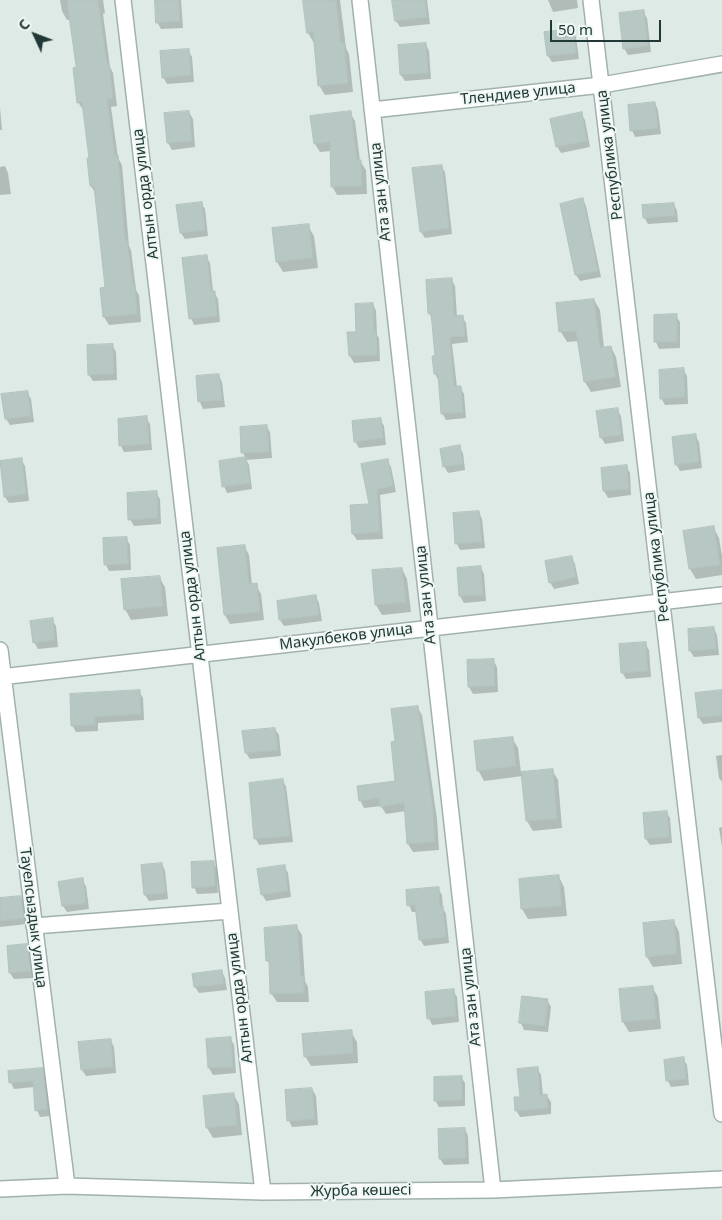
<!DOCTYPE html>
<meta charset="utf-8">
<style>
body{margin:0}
#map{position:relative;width:722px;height:1220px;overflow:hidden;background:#deeae6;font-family:"Noto Sans",sans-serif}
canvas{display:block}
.north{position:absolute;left:10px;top:10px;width:50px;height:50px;-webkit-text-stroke:4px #eff7f4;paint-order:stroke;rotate:313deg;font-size:14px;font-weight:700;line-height:20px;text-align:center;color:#203936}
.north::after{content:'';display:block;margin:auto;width:18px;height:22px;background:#203936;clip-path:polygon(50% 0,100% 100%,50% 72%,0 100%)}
.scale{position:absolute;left:550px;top:20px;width:111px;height:22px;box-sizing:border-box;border:2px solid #203936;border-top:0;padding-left:6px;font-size:15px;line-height:18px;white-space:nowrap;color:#203936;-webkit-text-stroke:4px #eff7f4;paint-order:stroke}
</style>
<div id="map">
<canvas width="722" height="1220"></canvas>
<div class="north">С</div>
<div class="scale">50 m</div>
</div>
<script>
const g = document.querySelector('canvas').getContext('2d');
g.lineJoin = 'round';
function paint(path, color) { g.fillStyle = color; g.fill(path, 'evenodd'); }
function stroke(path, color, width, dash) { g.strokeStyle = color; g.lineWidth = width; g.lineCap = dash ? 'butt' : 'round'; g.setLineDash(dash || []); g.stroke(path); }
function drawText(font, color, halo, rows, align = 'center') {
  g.font = font + ' "Noto Sans",sans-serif'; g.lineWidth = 4; g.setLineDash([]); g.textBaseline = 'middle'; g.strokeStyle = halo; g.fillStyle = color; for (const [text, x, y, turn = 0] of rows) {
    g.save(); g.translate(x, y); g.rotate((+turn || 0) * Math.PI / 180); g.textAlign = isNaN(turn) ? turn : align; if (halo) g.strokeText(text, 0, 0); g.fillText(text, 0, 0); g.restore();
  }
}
paint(new Path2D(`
 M60,0H103L105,13L103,14L110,67L113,73L117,106L111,107L118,158L122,165L129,246L131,250L136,290L139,295L141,322L109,325L104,317L106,289L96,194L91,186V159L83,110L78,102V68L71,19L67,20L62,11Z
 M155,0H181L183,28L161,29L157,22Z
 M305,0H340L346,48L349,54L353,92L325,95L319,85L314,43L308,33Z
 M394,0H427L430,24L400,27L396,21Z
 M548,0H577L578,8L553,12Z
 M643,12L647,18L651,52L628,55L624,48Z
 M572,30L576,37L579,59L552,62L548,56Z
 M426,44L429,51L431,79L405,81L401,75Z
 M188,50L192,57L194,82L167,84L163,77Z
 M655,103L658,110L661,134L635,137L632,130Z
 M0,107L2,130H0Z
 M189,112L193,119L195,147L172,150L168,143L165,114Z
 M350,113L355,121L360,161L366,170L367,194L337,195L332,186L331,151L320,152L315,144Z
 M581,114L585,120L590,147L561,153L557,146Z
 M5,166L8,173L11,194L0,195V167Z
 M441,166L445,172L452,234L425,238L421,232Z
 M583,200L586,206L601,277L580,281L576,275Z
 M201,203L205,209L208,236L185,239L181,233Z
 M674,204L677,211L678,222L648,224L644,217Z
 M308,226L314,236L318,268L283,272L277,262L274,230Z
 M206,256L210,263L213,291L218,299L220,322L194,325L191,318Z
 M451,279L455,286L457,317H462L466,323L468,342L452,344L457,387H460L464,394L466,418L446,420L442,413L439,381L435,374L433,357H437L433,320L429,313Z
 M594,300L600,310L604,348L611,347L616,357L621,387L591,392L585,382L579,341L567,342L561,332L558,305Z
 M373,304L376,311L377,335L379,338L380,361L354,363L350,356L349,333H357Z
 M676,316L680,322V348L659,349L656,342Z
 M112,345L116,352L117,380L93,381L89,375Z
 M683,369L687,376L688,404L665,405L661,398Z
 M219,376L222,382L225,407L203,409L200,402L198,377Z
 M27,392L31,399L34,422L10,425L6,419Z
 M617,409L621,416L624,441L605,444L601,437Z
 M146,418L150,424L152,450L124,452L121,446Z
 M380,419L384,426L386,445L359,448L355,441Z
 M266,426L270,432L272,458L246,460L249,465L252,489L227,493L224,486L246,459L243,453L241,428Z
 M695,435L699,442L702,468L680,471L676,464Z
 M459,447L463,453L465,470L448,473L444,466Z
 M21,459L25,466L29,501L9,503L5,497Z
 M387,461L391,467L396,492L380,495L383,539L357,540L353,534L351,506L370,505Z
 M626,466L630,473L631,495L608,498L604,491L602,469Z
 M156,492L160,499L161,524L134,526L130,519Z
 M479,512L482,519L485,548L460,550L457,544Z
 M713,527L719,538L722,556V575L696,579L690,569L684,532Z
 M126,538L130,545L131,570L109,571L106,565Z
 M244,546L249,555L252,585H256L261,594L264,620L230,624L225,615L219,549Z
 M571,557L575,564L579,584L554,589L550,582Z
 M481,568L484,574L486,601L464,603L460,596L459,569Z
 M402,569L407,579L411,612L382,615L376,605Z
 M159,577L165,587L168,616L131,620L125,609Z
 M316,597L319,603L322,621L284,626L280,620Z
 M52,620L56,626L58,647L38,649L34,642Z
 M714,628L717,635L719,655L694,657L690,651Z
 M645,643L649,650L651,677L626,679L622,672Z
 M493,660L497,667L498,692L473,694L469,687L468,662Z
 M139,691L143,698L144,720L98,723V731L76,732L72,725Z
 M722,692V722L703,724L699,718L696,695Z
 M417,707L422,715L437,819L439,850L413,852L408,844L406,811L386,814L381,806L364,808L360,800L397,782L396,742Z
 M275,729L279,735L281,756L250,759L246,753Z
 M512,738L518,748L521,773L552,770L558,780L562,828L533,831L527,821L523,776L484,781L478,770Z
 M722,755V782L719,778L716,756Z
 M282,780L286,786L293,842L259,845L256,839Z
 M666,812L670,818L672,843L650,845L646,839Z
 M722,827V847L719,828Z
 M213,862L217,869L218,893L197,894L194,887Z
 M162,864L165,871L168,899L149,901L145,895L142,866Z
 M284,866L288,873L291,897L266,901L262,894Z
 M559,877L564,887L567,916L528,919L522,909Z
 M82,880L86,886L89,909L67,912L63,906Z
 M438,888L442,895L443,908L446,914L449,943L424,946L420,939L417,912H412L409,905Z
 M21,897L24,904L27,924L0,927V900Z
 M674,922L679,932L682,964L653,967L647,957Z
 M296,926L302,935L305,981L308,987L309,1002H277L271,993L270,966L268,961Z
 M27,945L30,952L34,978L14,979L10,973Z
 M222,972L225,978L227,990L199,993L195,987Z
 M652,987L658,997L661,1029L629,1032L623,1022Z
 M453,990L457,997L459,1022L432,1025L429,1018Z
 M547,1000L551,1007L548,1032L524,1030L521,1023Z
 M351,1032L357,1042L358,1063L311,1066L305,1056Z
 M230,1038L234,1045L236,1073L213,1075L209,1068L207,1040Z
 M111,1041L114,1047L116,1073L86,1076L82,1070Z
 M683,1059L687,1065L689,1085L671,1087L668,1081L665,1061Z
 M537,1068L541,1075L543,1096H547L551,1102V1114L520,1117L516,1110Z
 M42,1069L46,1076L50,1116L40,1117L37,1110L34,1087L14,1089L11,1083Z
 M461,1077L465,1083V1106L439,1107L435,1100Z
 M312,1089L316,1096L318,1125L292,1127L289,1121Z
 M233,1094L239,1104L242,1135L213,1138L207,1128Z
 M465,1129L468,1136L469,1164L444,1165L440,1159Z`), '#0003');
const building = new Path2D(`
 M67,0H98L107,64H109L113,98L107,99L115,156L118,155L125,240H127L133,285H135L137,314L103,317L100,288L105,287L94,186H90L87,158H89L82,102L77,103L73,68L76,67Z
 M155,0H179L180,21L156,23Z
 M303,0H336L341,43H344L348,83L318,86L313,32L307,33Z
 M392,0H425L427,17L395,21Z
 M644,10L648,46L623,49L619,13Z
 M573,29L576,53L547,56L544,32Z
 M426,43L428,73L400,75L398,45Z
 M189,49L191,75L162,78L160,51Z
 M655,102L658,128L630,131L628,105Z
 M189,111L192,141L167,143L164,113Z
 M351,111L357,160H361L362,186L331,187L330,142L314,144L310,116Z
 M582,112L587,141L556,147L550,119Z
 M442,165L449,228L420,232L412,168Z
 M583,198L598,271L575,275L560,204Z
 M202,202L205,230L180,233L176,205Z
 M674,203L675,216L643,218L642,205Z
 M309,224L313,258L276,262L272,228Z
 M207,255L211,291H215L217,316L189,319L182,258Z
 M452,278L454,316L463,315L465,336L450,337L454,386H461L463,412L441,414L438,374H434L432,356H435L431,313L428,314L426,280Z
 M594,299L600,348L611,346L616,377L584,382L576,331L559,332L556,303Z
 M373,303L374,331H376L377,355L349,356L347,332H356L355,304Z
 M677,314V342H654V315Z
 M113,344L114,374L88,375L87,345Z
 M684,368L685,397L660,399L659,370Z
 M219,374L222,400L198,402L196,376Z
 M28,391L31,416L5,419L1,394Z
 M618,408L621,435L600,438L596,411Z
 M147,416L149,444L119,446L118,419Z
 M381,418L383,438L354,442L352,421Z
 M267,425L269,452L241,453L240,427Z
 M696,434L699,462L675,465L672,437Z
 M460,445L463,464L443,467L440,449Z
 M246,457L250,483L222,487L219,461Z
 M22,458L26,494L4,497L0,461Z
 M388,459L393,486L377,489L380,532L352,534L350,505L369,504L361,464Z
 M627,465L629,489L603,491L601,468Z
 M157,491L158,518L128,520L127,493Z
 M479,511L482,542L455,544L453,513Z
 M714,526L720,565L689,569L683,531Z
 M127,537L128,564L104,565L103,538Z
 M245,545L249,584L257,583L260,612L224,615L217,548Z
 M572,556L576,577L549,583L545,561Z
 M481,566L483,595L459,596L457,568Z
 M402,568L406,602L375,605L372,570Z
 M160,576L163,606L124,610L121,579Z
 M316,595L319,615L279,620L277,601Z
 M53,618L55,640L33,643L30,621Z
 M714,627L716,649L689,651L688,629Z
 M646,642L648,671L621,673L619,644Z
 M494,659L495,686L468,687L467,660Z
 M140,690L141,714L95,717V725L71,726L70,694Z
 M722,690V715L698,718L695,693Z
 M418,706L433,810L435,842L407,844L404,803L380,807L379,798L359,801L357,786L395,781L391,742L395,741L391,709Z
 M275,728L278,750L245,753L242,731Z
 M513,737L516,766L477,771L474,741Z
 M553,769L557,819L526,821L521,772Z
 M283,779L290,836L254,839L249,783Z
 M667,811L669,837L645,839L643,813Z
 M214,861L215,886L192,888L191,862Z
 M162,863L166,893L144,895L141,865Z
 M285,865L288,891L261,895L257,869Z
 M559,875L562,906L521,909L519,879Z
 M83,878L86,903L62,906L58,882Z
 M439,887L440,906H443L446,937L419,940L415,905L407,906L406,890Z
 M21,896L24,918L0,921V898Z
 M674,920L677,954L646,957L643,923Z
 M297,925L301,977L304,976V993L270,994L269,961H266L264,928Z
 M27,944L31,971L9,973L7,946Z
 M222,970L224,984L194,987L192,974Z
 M653,986L656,1019L622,1022L619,989Z
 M454,989L456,1016L427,1019L425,992Z
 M522,996L548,999L545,1026L519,1023Z
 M352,1030L353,1053L304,1057L302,1034Z
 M231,1037L233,1067L208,1068L206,1039Z
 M111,1039L113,1067L81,1070L78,1042Z
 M684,1057L686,1079L666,1081L664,1060Z
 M538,1067L540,1095L547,1094L548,1108L515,1111L514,1097H520L517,1069Z
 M43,1068L47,1109L35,1111L33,1081L9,1083L8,1071Z
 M462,1076V1100L434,1101V1077Z
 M312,1088L315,1119L287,1121L285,1090Z
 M234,1093L237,1125L206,1128L203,1096Z
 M465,1128L466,1158L439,1159L438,1129Z`);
paint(building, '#b7c7c3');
stroke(building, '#b1c3be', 1);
const minor = new Path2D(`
 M123,0L263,1192
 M360,0L493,1190
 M591,0L722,1114
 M372,110L602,85L722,64
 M0,650L67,1186
 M0,677L722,595
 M34,926L230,911
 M0,1189L67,1186L263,1192L493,1190L722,1179`);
stroke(minor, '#a1b1ae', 18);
stroke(minor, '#fff', 15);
drawText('15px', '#203936', '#eff7f4', [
 ["Тлендиев улица",518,94,-6],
 ["Республика улица",610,155,-97],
 ["Ата зан улица",381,192,-96],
 ["Алтын орда улица",146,194,-97],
 ["Республика улица",657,557,-97],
 ["Ата зан улица",426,595,-96],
 ["Алтын орда улица",193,596,-97],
 ["Макулбеков улица",346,637,-7],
 ["Тауелсыздык улица",33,918,83],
 ["Ата зан улица",471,997,-96],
 ["Алтын орда улица",240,998,-97],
 ["Журба көшесі",361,1191,-1]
]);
</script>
